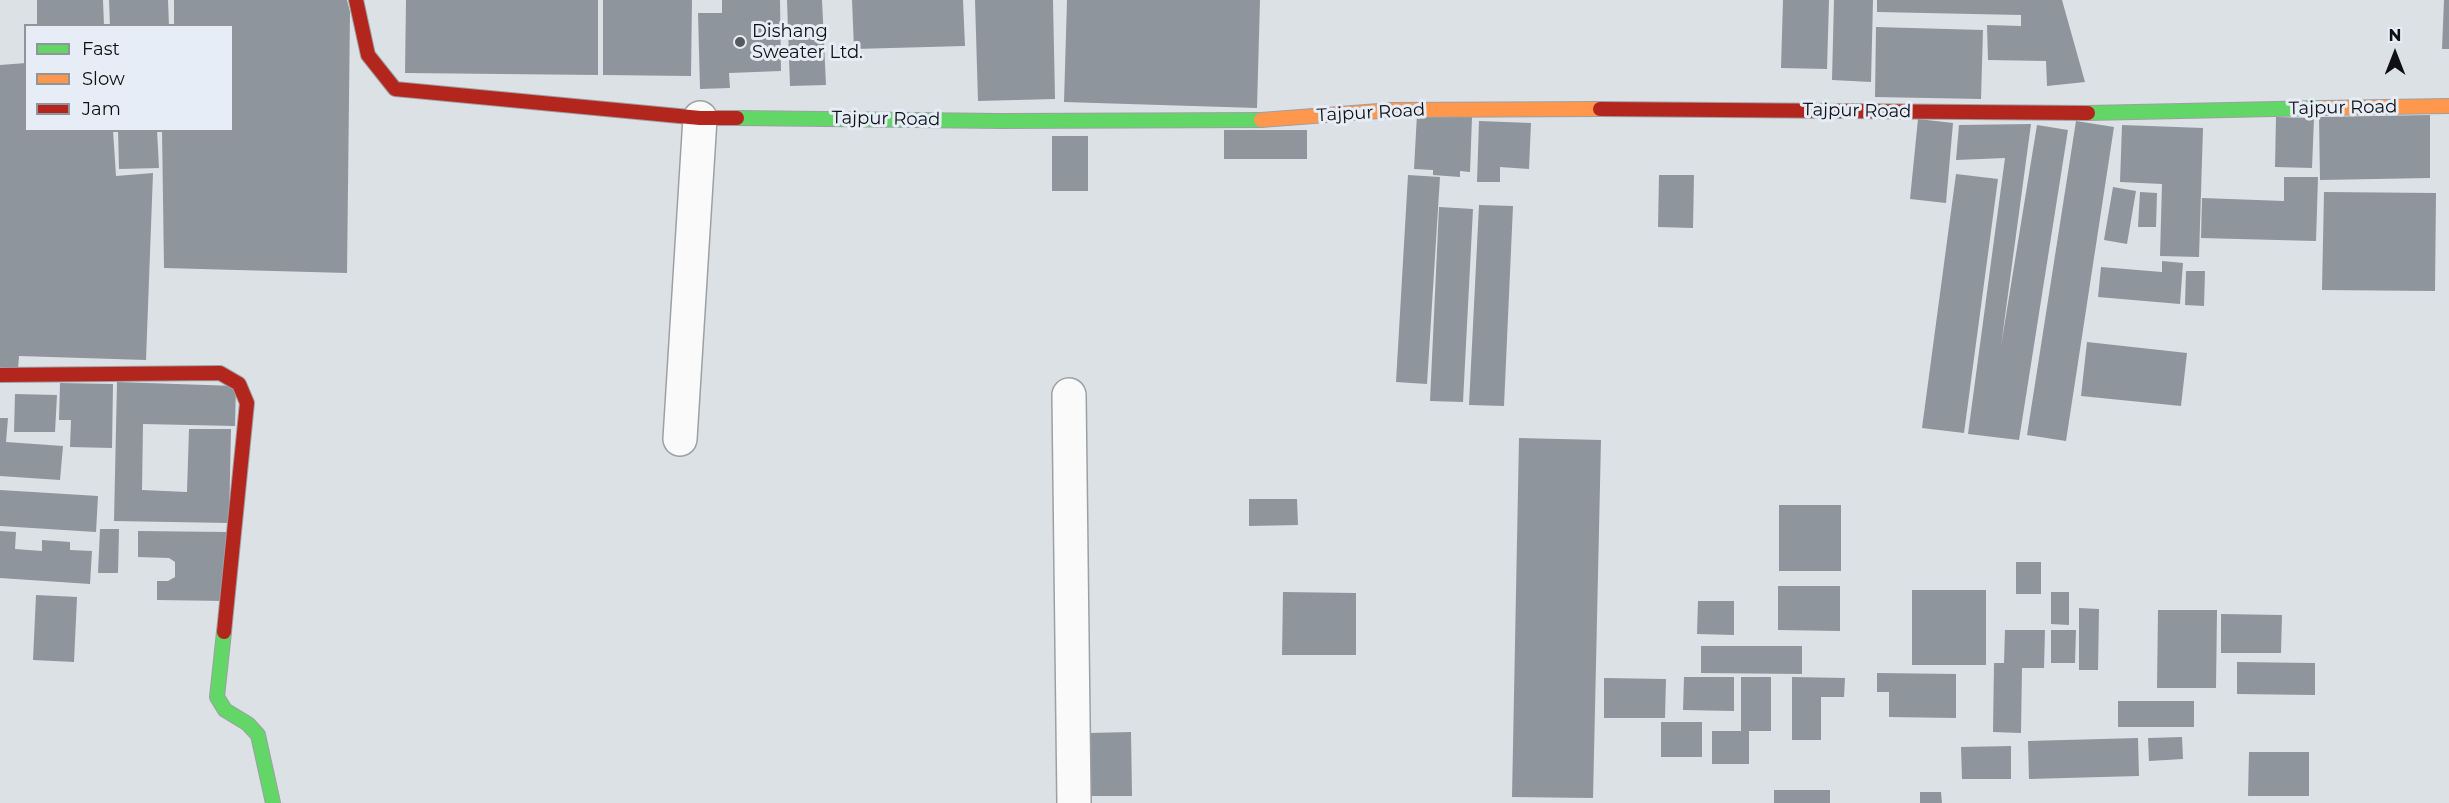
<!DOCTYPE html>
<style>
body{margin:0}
#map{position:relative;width:2449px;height:803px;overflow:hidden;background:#dce1e6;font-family:Montserrat,sans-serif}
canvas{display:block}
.legend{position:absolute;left:24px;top:24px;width:210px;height:108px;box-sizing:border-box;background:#e6edf7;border:2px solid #90959c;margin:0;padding:8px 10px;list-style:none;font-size:18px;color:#0e1013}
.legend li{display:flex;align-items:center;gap:12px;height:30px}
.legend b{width:30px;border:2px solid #90959c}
.north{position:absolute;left:2365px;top:24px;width:60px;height:60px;-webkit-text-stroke:4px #e6edf7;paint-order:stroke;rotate:0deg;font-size:16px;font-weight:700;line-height:24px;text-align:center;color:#0e1013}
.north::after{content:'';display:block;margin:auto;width:21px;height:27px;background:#0e1013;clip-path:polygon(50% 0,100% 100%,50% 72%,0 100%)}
</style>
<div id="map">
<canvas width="2449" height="803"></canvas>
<ul class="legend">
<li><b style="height:8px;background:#63d668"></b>Fast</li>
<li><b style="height:8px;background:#ff974d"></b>Slow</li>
<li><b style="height:8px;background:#b3261e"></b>Jam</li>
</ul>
<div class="north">N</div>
</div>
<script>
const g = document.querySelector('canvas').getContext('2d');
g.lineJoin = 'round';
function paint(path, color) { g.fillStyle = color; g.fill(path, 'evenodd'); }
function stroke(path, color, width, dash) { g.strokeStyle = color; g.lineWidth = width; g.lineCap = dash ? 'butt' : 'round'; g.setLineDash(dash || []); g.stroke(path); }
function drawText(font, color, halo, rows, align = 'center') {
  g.font = font + ' Montserrat,sans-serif'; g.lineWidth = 6; g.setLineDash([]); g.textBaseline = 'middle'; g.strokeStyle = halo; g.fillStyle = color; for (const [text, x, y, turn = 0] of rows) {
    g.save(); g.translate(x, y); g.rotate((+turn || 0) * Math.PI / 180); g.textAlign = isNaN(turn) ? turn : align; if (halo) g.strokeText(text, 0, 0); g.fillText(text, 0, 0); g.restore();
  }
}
paint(new Path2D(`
 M37,0H103L104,25L37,26Z
 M109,0H168L169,26H110Z
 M174,0H347L350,12L347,273L164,268L162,130H232V26H174Z
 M406,0H598V75L405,73Z
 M603,0H692L691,76L603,75Z
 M722,0H780L781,71L729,73L730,88L700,89L698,13H722Z
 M787,0H822L826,85L790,86Z
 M852,0H963L965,46L854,49Z
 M975,0H1053L1055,99L978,101Z
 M1067,0H1260L1257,108L1064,102Z
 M1783,0H1829L1827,69L1781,68Z
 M1834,0H1873L1871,82L1832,80Z
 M1877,0H2062L2085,82L2047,86L2046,61L1988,60L1987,25L2021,26V15L1877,12Z
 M2444,0H2449V49H2442Z
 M1876,27L1983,30L1981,99L1875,97Z
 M26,63V130H113L116,176L153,173L146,360L19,356L18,369L0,368V65Z
 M1417,114L1472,117L1470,172L1460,171V177L1433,175V170L1414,169Z
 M2430,115V178L2320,180L2319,117Z
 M2276,117L2314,118L2312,168L2275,167Z
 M1918,119L1953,123L1946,203L1910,199Z
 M1479,121L1531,123L1529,169L1500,167V182H1477Z
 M2076,121L2114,127L2066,441L2027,435Z
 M2031,124L2001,346L2037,125L2068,130L2019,440L1968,434L2005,158L1956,160L1959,125Z
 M2122,125L2203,128L2199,257L2160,256L2162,184L2120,182Z
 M118,130H157L159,168L119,169Z
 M1224,130H1307V159H1224Z
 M1052,136H1088V191H1052Z
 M1956,174L1998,179L1964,433L1922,428Z
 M1408,175L1440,177L1427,384L1396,382Z
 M1659,175H1694L1693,228L1658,227Z
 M2284,177H2318L2316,241L2201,238L2202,198L2284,201Z
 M2113,187L2136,191L2127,244L2104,240Z
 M2140,192L2157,193L2156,227H2138Z
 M2324,192L2436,193L2435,291L2322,290Z
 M1479,205L1513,206L1504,406L1469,405Z
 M1439,207L1473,209L1463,402L1430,401Z
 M2162,261L2183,263L2180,304L2098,297L2101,267L2162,272Z
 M2186,271H2205L2204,306L2185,305Z
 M2087,342L2187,353L2181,406L2081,396Z
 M117,382L236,386L235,426L143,424L142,490L187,492L189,429H231L229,523L114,521Z
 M60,383L113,384L112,448L70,447L71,420H59Z
 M15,394L57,395L55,432H14Z
 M0,418H8L6,442L63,446L60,480L0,476Z
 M1519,438L1601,440L1593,798L1512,797Z
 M0,490L98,496L96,532L0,526Z
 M1249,499H1297L1298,525L1249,526Z
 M1779,505H1841V571H1779Z
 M100,529H119L118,573H98Z
 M0,531L16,532L15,549L42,551V540L70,542V550L92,551L90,584L0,578Z
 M138,531L227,532L226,601L157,600V581H168L175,577V562L169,558L138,557Z
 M2016,562H2041V594H2016Z
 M1778,586H1840V631L1778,630Z
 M1912,590H1986V665H1912Z
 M1283,592L1356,593V655H1282Z
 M2051,592H2069V625L2051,624Z
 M36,595L77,597L74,662L33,660Z
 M1698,601H1734V635L1697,634Z
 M2079,608L2099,609L2098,670H2079Z
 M2158,610H2217L2216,688H2157Z
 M2221,614L2282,615L2281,653H2221Z
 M2005,630H2045L2044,668H2022L2021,733L1993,732L1994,663H2004Z
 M2051,630H2076L2075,663H2051Z
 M1701,646H1802V674L1701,673Z
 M2237,662L2315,663V695L2237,694Z
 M1877,673L1956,674V718L1889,717V692H1877Z
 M1684,677H1734V711L1683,710Z
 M1741,677H1771V731H1749V764H1712V731H1741Z
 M1792,677L1845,678L1844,697H1821V740H1792Z
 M1604,678L1666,679L1665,718H1604Z
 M2118,701H2194V727H2118Z
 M1661,722H1702V757H1661Z
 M1131,732L1132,796H1091L1090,733Z
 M2182,737L2183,759L2149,761L2148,738Z
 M2138,738L2139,776L2029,779L2028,741Z
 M2011,746V779H1962L1961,747Z
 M2249,752H2309V796H2248Z
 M1774,790H1830V803H1774Z
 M1920,792H1941L1942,803H1920Z`), '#8f959c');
const street = new Path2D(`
 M1069,395L1074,803
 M680,439L700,118`);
const fast = new Path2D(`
 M2088,113L2322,108
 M737,118L1001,121L1261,120
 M224,632L217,697L225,710L248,724L258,735L273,803`);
const slow = new Path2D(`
 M2322,108L2449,106
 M1261,120L1392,110L1600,109`);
const jam = new Path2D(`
 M356,0L368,55L395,89L700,118H737
 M1600,109L2088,113
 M0,375L220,373L239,384L247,403L224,632`);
stroke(street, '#9da0a3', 36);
stroke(fast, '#9da0a3', 16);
stroke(slow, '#9da0a3', 16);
stroke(jam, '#9da0a3', 16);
stroke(street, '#fafafb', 33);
stroke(fast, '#63d668', 14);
stroke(slow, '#ff974d', 14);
stroke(jam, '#b3261e', 14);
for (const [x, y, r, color] of [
 [740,42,6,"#56595d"]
]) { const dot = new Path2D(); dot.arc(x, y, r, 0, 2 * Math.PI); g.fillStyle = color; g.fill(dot); stroke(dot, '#e6edf7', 2); }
drawText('18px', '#0e1013', '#e6edf7', [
 ["Dishang",752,32],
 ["Sweater Ltd.",752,53]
], 'left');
drawText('18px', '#0e1013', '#e6edf7', [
 ["Tajpur Road",2343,108,-1],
 ["Tajpur Road",1857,111,1],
 ["Tajpur Road",1371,113,-3],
 ["Tajpur Road",886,119,1]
]);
</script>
